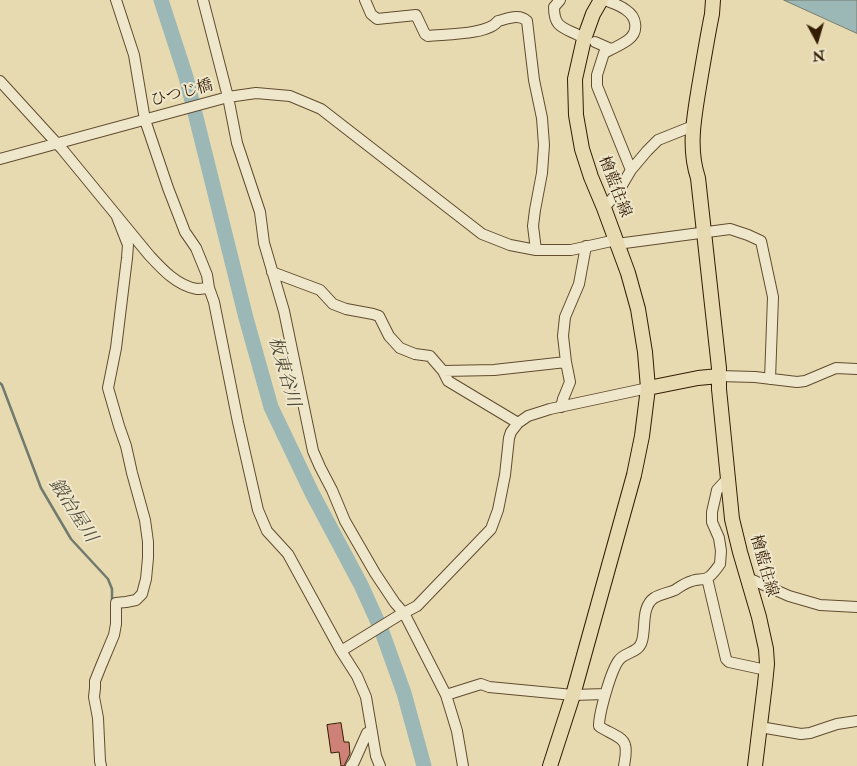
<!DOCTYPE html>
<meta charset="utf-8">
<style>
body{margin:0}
#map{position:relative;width:857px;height:766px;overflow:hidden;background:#e7dab0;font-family:"IM FELL Double Pica",serif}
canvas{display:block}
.north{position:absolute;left:792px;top:15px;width:50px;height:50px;-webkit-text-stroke:4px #efe7cc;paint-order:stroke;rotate:174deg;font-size:14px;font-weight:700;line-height:20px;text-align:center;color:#331c03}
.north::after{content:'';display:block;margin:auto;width:18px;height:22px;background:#331c03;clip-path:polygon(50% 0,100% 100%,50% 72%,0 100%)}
</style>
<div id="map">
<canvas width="857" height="766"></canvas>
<div class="north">N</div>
</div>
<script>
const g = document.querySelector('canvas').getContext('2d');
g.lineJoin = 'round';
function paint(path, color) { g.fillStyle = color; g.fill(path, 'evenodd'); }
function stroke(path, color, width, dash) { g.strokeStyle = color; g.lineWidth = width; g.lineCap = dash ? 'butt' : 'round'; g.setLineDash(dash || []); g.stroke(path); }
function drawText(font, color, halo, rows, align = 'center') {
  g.font = font + ' "IM FELL Double Pica","Noto Serif JP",serif'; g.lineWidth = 4; g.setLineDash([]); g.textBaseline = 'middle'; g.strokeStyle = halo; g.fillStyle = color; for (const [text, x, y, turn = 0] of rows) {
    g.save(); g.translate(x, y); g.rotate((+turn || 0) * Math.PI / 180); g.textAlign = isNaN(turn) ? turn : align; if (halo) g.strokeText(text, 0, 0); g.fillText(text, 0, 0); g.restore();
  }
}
const water = new Path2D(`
 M784,0H857V33Z`);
paint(water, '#9bb8b7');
stroke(water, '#717a6f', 1);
stroke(new Path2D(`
 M0,383L2,385L41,488L71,539L108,579L112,589V602`), '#717a6f', 2.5);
stroke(new Path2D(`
 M161,0L186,77L246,318L271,407L312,493L361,585L381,629L404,693L424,766`), '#9bb8b7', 15);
const building = new Path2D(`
 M341,723L344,742H349L350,754L344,766H341L339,752L331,753L327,725Z`);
paint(building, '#ce8176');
stroke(building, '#331c03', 1);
const minor = new Path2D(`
 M116,0L134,55L145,120L168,188L185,232L196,248L207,275L209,288L214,302L238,422L258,510L267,531L288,554L341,651L357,676L366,697L376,756L380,766
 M203,0L228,97L237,143L260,212L264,243L284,311L313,451L320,467L332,490L345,521L375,573L395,603L404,613L446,695L457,731L463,766
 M365,0L371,14L377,19L416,15L425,34L428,36C445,34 488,35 498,21C507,19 519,13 527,21L534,80L542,118L544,145L542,173L535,210L533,226L536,250
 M560,0L554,7C554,27 562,27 578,35
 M605,0C612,3 620,5 626,10C637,17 639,32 628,40C621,45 612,49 604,53L597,75V86L631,170
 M595,42L611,49
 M0,81L62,149L149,255C161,268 177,286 197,289C201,289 205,288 209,288
 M0,159L228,97L256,93L290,96L321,109L482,234L510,245L536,250H571L616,240
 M604,208L618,192L631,170L647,151L658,140L693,126
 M617,244L730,229L748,235L761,241L773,297L770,379
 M272,272L320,290L333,304L346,309L373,314L379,316L389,336L400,348L415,354L430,356L443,371L494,370L566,362
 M443,371L448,381L518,423
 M719,376L755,377L797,382L805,381L836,368L857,369
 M561,407L563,399L570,382L566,362L563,336L565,317L579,284L586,246
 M707,578L726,659L729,662L766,670
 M748,578L789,596L820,605L857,607
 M341,651L398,616L417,606L491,529L498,510L505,475L509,438L511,432L518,423L528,416L550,409L648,388
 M446,695L481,684L489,687L573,695L605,694
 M760,727L801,734L810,733L837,724L857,721
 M101,766L100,761L98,718L94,697L95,688V681L101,666L114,635L116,624V603L126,602L136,600L142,594L146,579L148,558V542L145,520L132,473L126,446L119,426L108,388L116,348L127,258L128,245L117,217
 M351,766L354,762L367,733L372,732
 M624,766C625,760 627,751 625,745C623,736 606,732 599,726C599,713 611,670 619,660C625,652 639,653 642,641C646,628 641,607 654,598C660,594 668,593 675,590C681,586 685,583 692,581C696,579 703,580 707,578C712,576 717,568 720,564L721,551L719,538L712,522V512L717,490L728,478`);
const major = new Path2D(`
 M713,0L712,14C707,39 703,63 699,87C694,118 688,148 698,178L719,368V389L732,519L740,552L759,617L766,649L767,664L765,684L755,766
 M648,388L698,378L719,376
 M550,766L573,695L634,475L642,436L648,388L645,352L638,309L628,273L604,208L591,177L582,149L576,115L575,79L584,39L593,14L601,0`);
stroke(minor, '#604c2e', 12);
stroke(major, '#331c03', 16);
stroke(minor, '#efe7cc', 10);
stroke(major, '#e7dab0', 14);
drawText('16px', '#331c03', '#efe7cc', [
 ["ひつじ橋",182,94,-15],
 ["檜藍住線",614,187,69],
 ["檜藍住線",763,566,74]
]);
drawText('italic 18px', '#524b39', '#efe7cc', [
 ["板東谷川",283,372,74],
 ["鍛冶屋川",72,511,57]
]);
</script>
